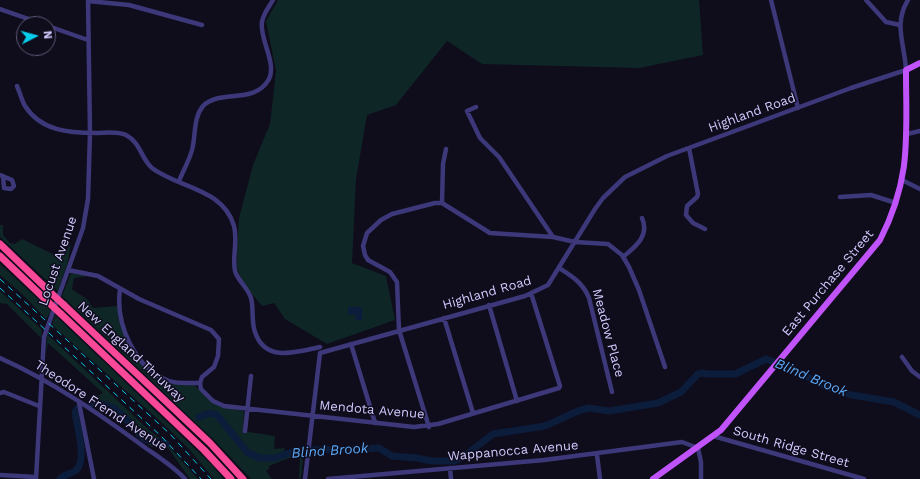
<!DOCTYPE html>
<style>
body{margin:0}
#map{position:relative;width:920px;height:479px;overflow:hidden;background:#0f0c1c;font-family:"Work Sans",sans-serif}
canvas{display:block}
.north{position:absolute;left:16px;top:16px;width:40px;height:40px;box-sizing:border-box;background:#0f0c1c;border:1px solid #5c5876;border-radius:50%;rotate:84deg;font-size:11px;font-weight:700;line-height:16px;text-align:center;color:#d0c9fd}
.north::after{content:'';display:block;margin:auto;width:14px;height:18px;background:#07ccea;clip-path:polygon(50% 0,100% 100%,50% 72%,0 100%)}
</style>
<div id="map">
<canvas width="920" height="479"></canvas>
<div class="north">N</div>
</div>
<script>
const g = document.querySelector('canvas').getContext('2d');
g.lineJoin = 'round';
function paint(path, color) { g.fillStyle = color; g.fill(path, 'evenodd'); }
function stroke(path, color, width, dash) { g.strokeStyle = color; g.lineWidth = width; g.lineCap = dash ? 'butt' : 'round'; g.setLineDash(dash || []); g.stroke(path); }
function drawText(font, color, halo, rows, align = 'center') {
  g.font = font + ' "Work Sans",sans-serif'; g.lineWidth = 3; g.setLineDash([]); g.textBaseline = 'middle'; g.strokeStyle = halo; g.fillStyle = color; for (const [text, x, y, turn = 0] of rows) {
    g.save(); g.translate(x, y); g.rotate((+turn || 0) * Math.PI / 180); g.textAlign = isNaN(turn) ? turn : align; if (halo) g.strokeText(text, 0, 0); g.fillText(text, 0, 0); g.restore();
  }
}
paint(new Path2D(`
 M278,0H699L703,55L639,68L482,64L447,41L396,105L367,115L356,179L352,263L386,276L395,320L327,344L285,319L274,303L262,306L243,283L237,268V247L239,218L253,165L270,124L276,71L266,21Z
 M0,225H3V235L10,243L15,244L22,239L57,256L64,253L71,244L68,261L58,291L0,237Z
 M0,264L51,311L46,319L22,294L0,275Z
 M71,273L89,276L74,278L72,289L88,300L93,308L118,306L130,348L141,364L163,380L193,384L219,406L244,411L243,431L275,436L274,449L285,448L284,451L304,447L301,479L299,478L300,459L297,455L269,466V469L266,471L272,479H251L217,443L62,296Z
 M0,291L42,330L41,338L7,304L0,303Z
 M55,315L213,466L223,479H214L189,449L161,422L52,325Z
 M47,334L148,429L168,445L198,479H190L168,448L155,446L152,447L135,435V430C127,423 118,412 108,408C98,403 99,411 88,401L103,393L48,343L46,354Z`), '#0f2626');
paint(new Path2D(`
 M348,307H362V320H356L355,314L348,315Z`), '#0c1c3b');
stroke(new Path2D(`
 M91,404C116,399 129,425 144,439L166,444
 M199,417L210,413L217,415L247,452L259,458H275L299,450L366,449L379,448L392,456L417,458L432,461H454L463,457L493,434L545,426L578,411L589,408L609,411L658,403L681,392L698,374L702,373L708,374H735L766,359L795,370L826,387L852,395L894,402L920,415
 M60,479C65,473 75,474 78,468C86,456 77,426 75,412L77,409`), '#0c1c3b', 7);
stroke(new Path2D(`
 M771,0L798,108
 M866,0L886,22L900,25
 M88,1L129,5L202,25
 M0,9L43,24
 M48,26L88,40
 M17,86C20,93 22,101 25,106C41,131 69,133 96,133C105,133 117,131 126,135C140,142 142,160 152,168C178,188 223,188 234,226C238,241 232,256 235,271C238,281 248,288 251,298C254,309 251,321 255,332C265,363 297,352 320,347
 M476,107L467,111L480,138L499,157L553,237
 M907,134L920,131
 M689,148L698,194L697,197L687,206L686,215L693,223L705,229
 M0,175L12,180L14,186L11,189L4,188L3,176
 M902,180L920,189
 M179,181C183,171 189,161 192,150C196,135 193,118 203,106C219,89 255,105 269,79C277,63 259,38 262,22C263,14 269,7 273,0
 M840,197L871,195L896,203
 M442,203L443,164L446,149
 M623,257C635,247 650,236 642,218
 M559,268C573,277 583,283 589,298L612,392
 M68,270L98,276L139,299L211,330L219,339L218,356L214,367L202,377L200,383L201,389L213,401L224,406L414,427L438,424L559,388L560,386L531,293
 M120,289C115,324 135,369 169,381C178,384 190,383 200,383
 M489,305L517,401
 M444,318L473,413
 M351,344L375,423
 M902,357L912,371L920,377
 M0,358C52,381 101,415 147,449C160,458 174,467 185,479
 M0,393L4,392L39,406
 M79,403L94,479
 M429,427L399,330L397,282L390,272L368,260L365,255L363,246L367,233L381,220L392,214L435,203H442L490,233L553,237L575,242L608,244L622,255L629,267L639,290L665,367
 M245,431L251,376
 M713,436L864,479
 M597,455L600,479
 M450,468L451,479
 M0,475L36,477
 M36,479L44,337L83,228L88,199L90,133L88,0
 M305,479L320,353L525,296L548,285L595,209L603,198L625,177L667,156L851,88L906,70C905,45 893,24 908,0
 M328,479L544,460L682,442L698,448L701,462V479`), '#3d387a', 4.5);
stroke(new Path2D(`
 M653,479L721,430L880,240C912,177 906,137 906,70L920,63`), '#c153fa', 6);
stroke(new Path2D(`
 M0,244L51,293
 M0,256L48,302
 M64,305L210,443L243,479
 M61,314L204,450L231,479`), '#f94897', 7);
stroke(new Path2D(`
 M0,279L170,434L211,479
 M0,288L162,437L201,479`), '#07ccea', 1, [6, 5]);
stroke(new Path2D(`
 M51,293L64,305
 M48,302L61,314`), '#f94897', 7);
drawText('13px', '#d0c9fd', '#0f0c1c', [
 ["Highland Road",752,113,-20],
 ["Locust Avenue",58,261,-71],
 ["East Purchase Street",828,283,-50],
 ["Highland Road",487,293,-16],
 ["Meadow Place",608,333,75],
 ["New England Thruway",131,352,43],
 ["Theodore Fremd Avenue",101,406,33],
 ["Mendota Avenue",372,410,5],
 ["South Ridge Street",791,447,16],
 ["Wappanocca Avenue",513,451,-5]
]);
drawText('italic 14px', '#5aabfa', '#0f0c1c', [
 ["Blind Brook",811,378,23],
 ["Blind Brook",330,451,-4]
]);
</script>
